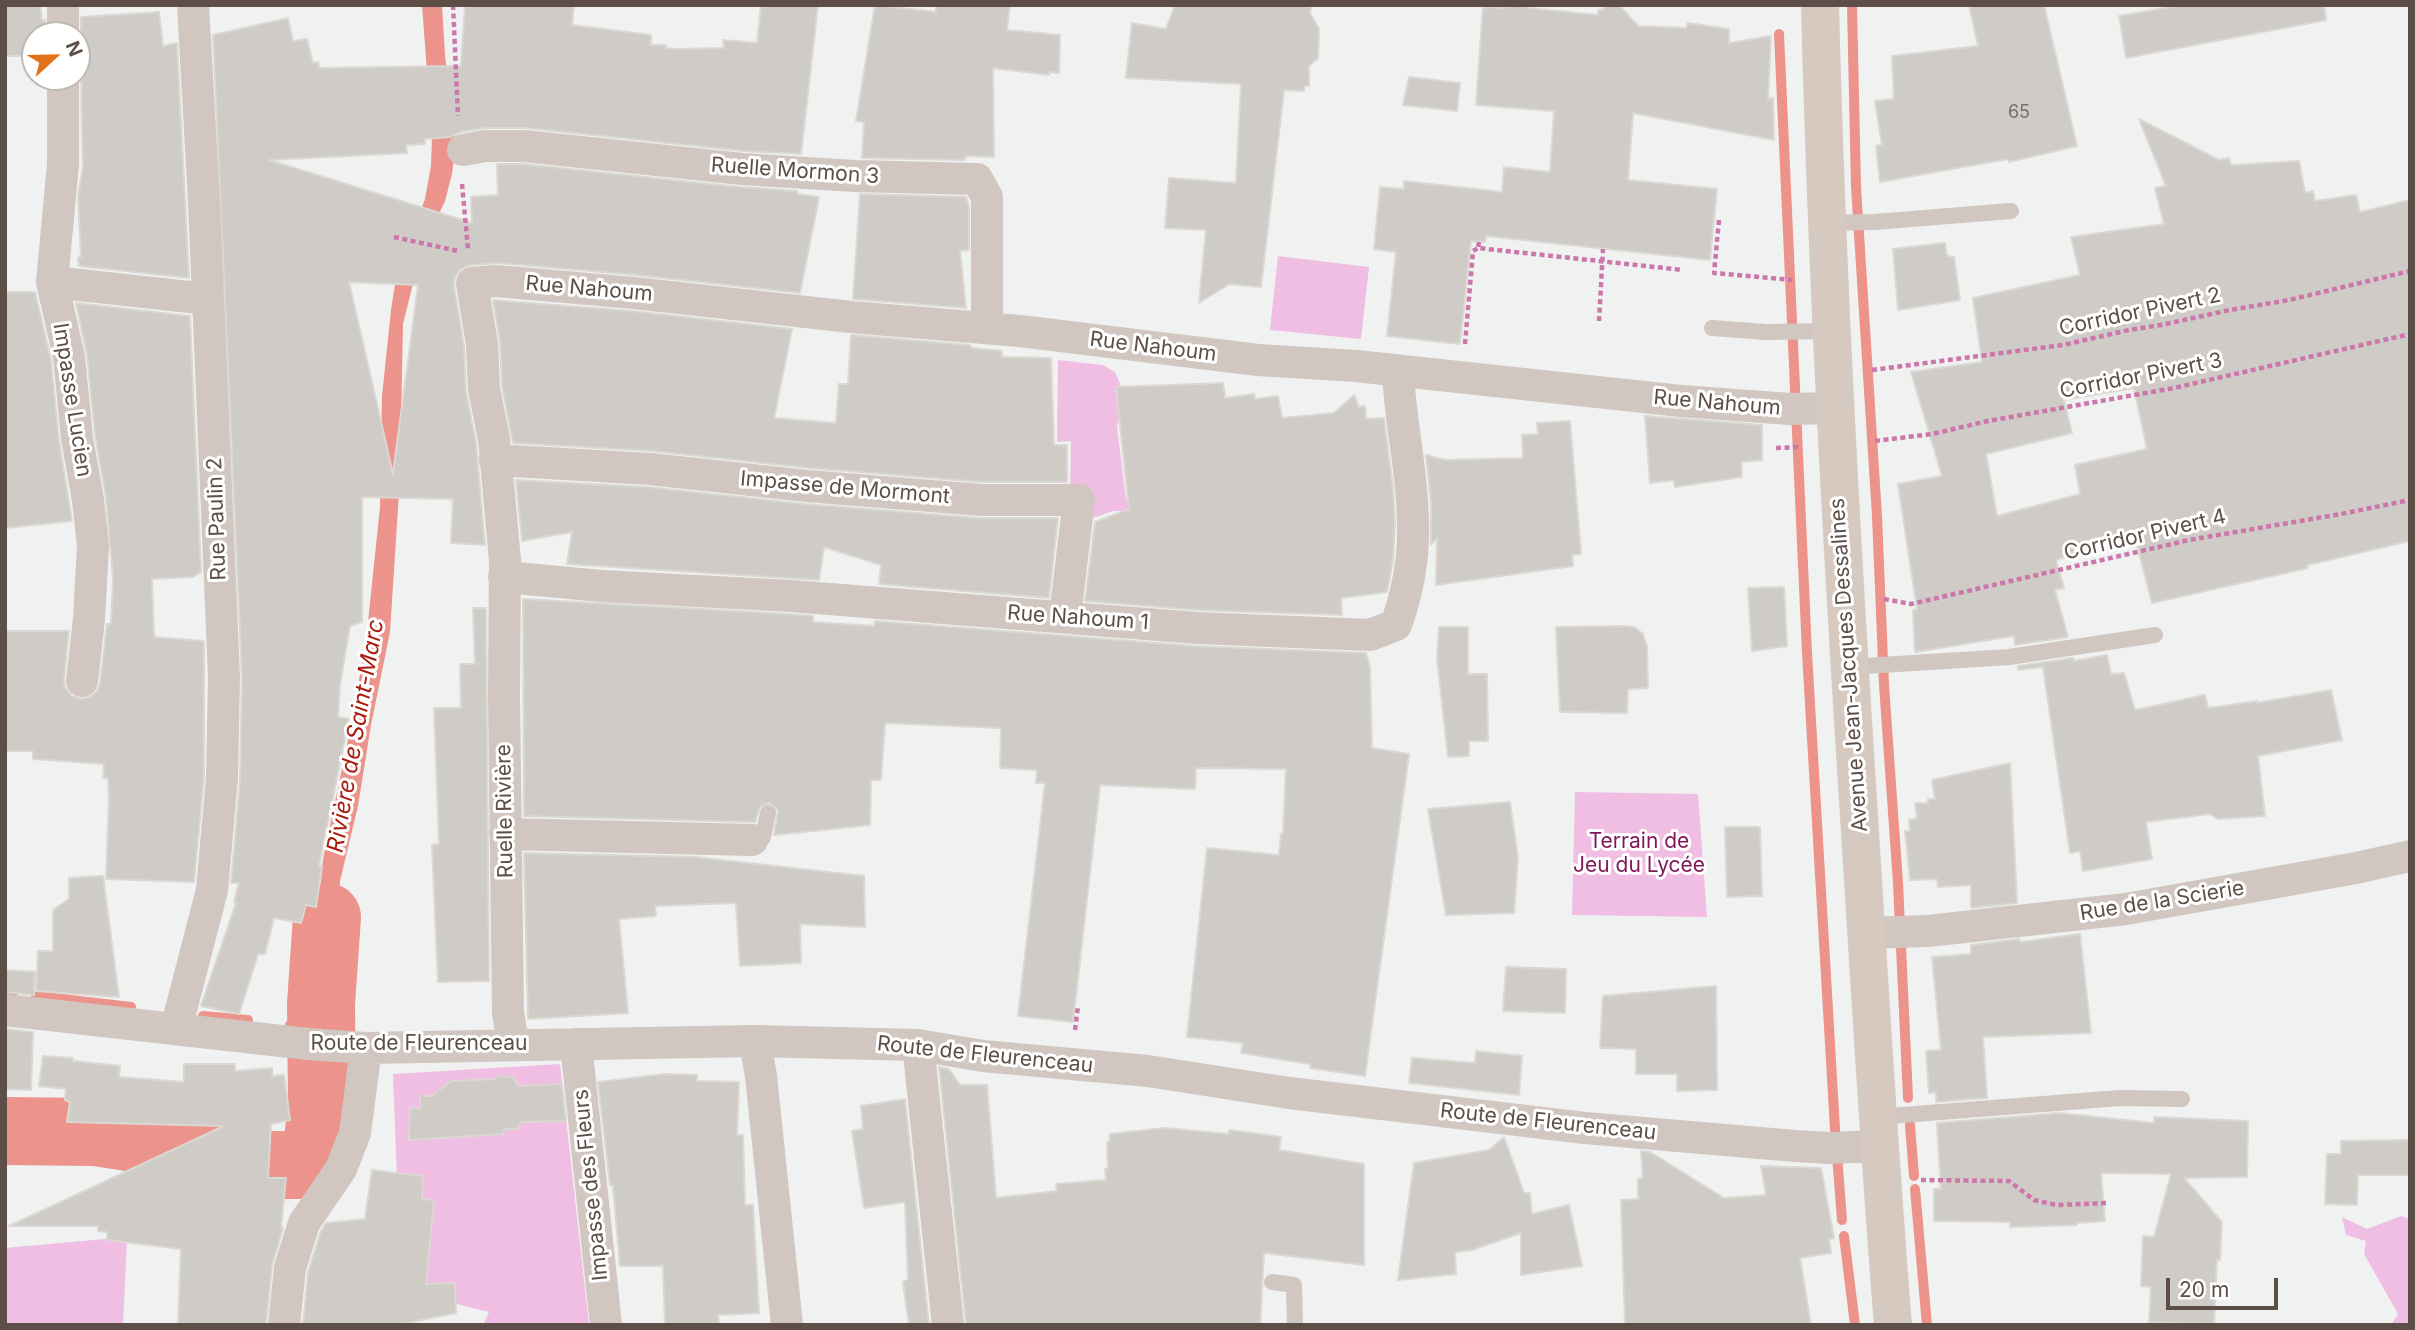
<!DOCTYPE html>
<meta charset="utf-8">
<style>
body{margin:0}
#map{position:relative;width:2415px;height:1330px;overflow:hidden;background:#eff2f1;font-family:Inter,sans-serif}
canvas{display:block}
.frame{position:absolute;inset:0;border:7px solid #5d4f47;pointer-events:none}
.north{position:absolute;left:21px;top:21px;width:70px;height:70px;box-sizing:border-box;background:#fff;border:2px solid #beb9b5;border-radius:50%;rotate:68deg;font-size:19px;font-weight:700;line-height:28px;text-align:center;color:#5d4f47}
.north::after{content:'';display:block;margin:auto;width:24px;height:32px;background:#e27219;clip-path:polygon(50% 0,100% 100%,50% 72%,0 100%)}
.scale{position:absolute;left:2166px;top:1278px;width:112px;height:32px;box-sizing:border-box;border:4px solid #5d4f47;border-top:0;padding-left:9px;font-size:21px;line-height:24px;white-space:nowrap;color:#5d4f47;-webkit-text-stroke:5px #fff;paint-order:stroke}
</style>
<div id="map">
<canvas width="2415" height="1330"></canvas>
<div class="frame"></div>
<div class="north">N</div>
<div class="scale">20 m</div>
</div>
<script>
const g = document.querySelector('canvas').getContext('2d');
g.lineJoin = 'round';
function paint(path, color) { g.fillStyle = color; g.fill(path, 'evenodd'); }
function stroke(path, color, width, dash) { g.strokeStyle = color; g.lineWidth = width; g.lineCap = dash ? 'butt' : 'round'; g.setLineDash(dash || []); g.stroke(path); }
function drawText(font, color, halo, rows, align = 'center') {
  g.font = font + ' Inter,sans-serif'; g.lineWidth = 6; g.setLineDash([]); g.textBaseline = 'middle'; g.strokeStyle = halo; g.fillStyle = color; for (const [text, x, y, turn = 0] of rows) {
    g.save(); g.translate(x, y); g.rotate((+turn || 0) * Math.PI / 180); g.textAlign = isNaN(turn) ? turn : align; if (halo) g.strokeText(text, 0, 0); g.fillText(text, 0, 0); g.restore();
  }
}
paint(new Path2D(`
 M1278,256L1369,267L1361,339L1270,330Z
 M1058,360L1103,365L1115,372L1124,393L1117,427L1126,499H1137L1134,511H1113L1093,518L1070,494L1071,441L1057,442Z
 M1575,792L1698,794L1707,917L1572,915Z
 M560,1064L589,1325H483L489,1312L421,1295L401,1283L393,1074Z
 M2401,1216L2410,1219V1325H2391L2398,1314L2364,1254L2366,1241L2346,1235L2342,1217L2367,1229Z
 M127,1237L123,1325H5V1248Z`), '#efbee2');
paint(new Path2D(`
 M422,5H442L445,55L453,123L455,150L452,174L445,201L421,252L403,324L400,477L390,632L371,725L358,806L340,881L331,1011L310,1013L319,943V905L323,859L350,730L366,641L380,507L382,396L391,310L396,278L425,199L431,166L432,138Z`), '#ec938b');
stroke(new Path2D(`
 M1852,5L1856,187L1877,516L1884,685L1898,883L1908,1098
 M1779,34L1807,653L1835,1129L1842,1220
 M5,992L13,993
 M36,996L131,1007
 M203,1016L248,1020
 M290,1025C302,1021 309,1009 320,1002
 M1910,1125L1914,1176
 M1915,1189L1927,1325
 M1844,1236L1855,1325`), '#ec938b', 10);
stroke(new Path2D(`
 M5,1131L95,1132L140,1139L170,1154L257,1165H300L316,1155L322,1107L321,1004L327,917`), '#ec938b', 68);
const building = new Path2D(`
 M5,5H40L42,20H45V35H35V56H5Z
 M465,5H574L572,25L651,35V45H666V48L676,49L724,48L723,40L757,43L761,5H818L801,154L744,151L526,128H485L460,132L450,137L425,139V144L406,145L407,153L269,160L472,223L471,197L498,195L497,164H523L740,187L797,191V194L819,197L800,293L636,275L498,263L470,265L461,269L455,277L454,286L464,346L466,392L476,442L485,545L451,543L453,499L362,497V622L350,626L340,684L338,717L349,719L319,866H322L316,907L306,905L301,923L274,918L265,954H258L239,1014L201,1006L236,903L234,902L239,883H231L240,780L242,677L213,35L288,18L293,41L307,39L313,63L318,62L319,68L461,66ZM349,282L418,285L393,474Z
 M875,5L936,12V5H1010L1007,30L1060,35L1059,73L1049,72V75L993,68L994,157L965,156V160L862,158L864,122L856,121Z
 M1175,5H1311L1310,13L1319,29L1318,58L1309,66V86H1304V91L1284,90L1261,287L1229,284L1199,303L1206,230L1165,228L1169,178L1236,183L1241,84L1126,78L1132,23L1166,29Z
 M1506,5H1526L1528,8L1598,15V10H1603L1605,5H1619L1638,26L1686,28L1688,23L1729,29V43L1771,36L1768,99L1773,98L1774,140L1633,113L1628,180L1717,189L1710,260L1486,236L1485,242L1471,241L1460,344L1387,336L1396,252L1374,249L1380,187L1404,189V181L1502,192L1504,167L1550,172L1554,111L1476,105L1483,7L1505,8Z
 M1969,5H2044L2077,146L2009,162L2008,159L1880,182L1876,146L1882,145L1875,101L1894,99L1892,56L1978,46Z
 M2182,5H2324L2326,20L2126,58L2119,16Z
 M159,12L163,46L177,43L189,278L79,266L78,258L81,257L78,196L83,167L82,135L81,67L77,66V46L81,36V17Z
 M1409,77L1460,83L1457,111L1403,105Z
 M2139,119L2219,160L2229,158L2231,165L2299,161L2305,193L2313,191L2315,201L2356,195L2360,212L2410,200V541L2307,565L2308,568L2152,603L2135,537L2056,560L2064,588L2055,590L2068,637L2015,645L2014,636L1915,652L1913,610L1917,609L1898,484L1942,476L1911,372L1982,362L1973,298L2080,275L2071,237L2164,224L2155,188L2166,186ZM2134,388L2147,449L2075,465L2080,494L1997,516L1986,454L2072,433L2064,400Z
 M860,194L966,197L969,207V250L960,251L966,308L853,299Z
 M1945,243L1947,256L1954,257L1960,300L1898,310L1893,249Z
 M5,292H35L51,360L59,440L72,521L5,528Z
 M493,300L632,311L792,329L774,418L836,423L839,384H848L851,335L970,345L971,348L1002,351V357L1051,358L1054,445H1067V482H982L809,468L652,451L513,443L502,387L500,343Z
 M76,303L190,316L201,572L193,577L152,579L154,637L204,641V777L194,882L106,879L109,799L108,778H103L104,764L33,759V751H5V631H69L64,679L65,688L72,696L81,699L90,697L97,691L100,683L107,624H111L113,579L106,498L95,435L87,355Z
 M1223,383L1225,398L1254,394L1255,399L1278,396L1282,418L1334,413L1354,395L1359,407L1365,406L1366,419L1384,418L1393,488L1395,524L1393,560L1387,592L1341,598L1342,615L1198,610L1085,601L1095,522L1129,509L1116,387Z
 M1645,416L1762,425V460L1741,462L1742,477L1675,487L1674,480L1650,483Z
 M1570,421L1581,554L1572,555L1573,566L1436,585L1437,538L1431,545V504L1426,455L1445,460L1523,458L1522,435L1538,434L1537,423Z
 M516,480L648,487L805,504L980,518H1058L1049,598L879,584L881,565L824,547L819,580L567,564L572,532L522,541Z
 M1784,587L1787,646L1752,651L1748,588Z
 M523,599L790,614L813,616V622L874,626L875,621L1196,646L1366,653L1370,667L1372,748L1409,754L1365,1076L1310,1068V1064L1241,1053L1243,1043L1187,1037L1207,848L1279,855L1281,834H1283L1286,769L1196,768L1195,789L1100,785L1073,1022L1018,1016L1045,783H1036L1037,770L1000,768L1001,728L885,723L881,780H871L870,825L774,835L778,810L769,803L760,807L755,822L524,816Z
 M473,608H486L489,981L438,982L432,845L439,844L434,708H461L460,664H475Z
 M1624,626L1634,627L1643,634L1647,646L1648,688L1628,689L1627,713L1560,712L1556,627Z
 M1439,627H1468V674H1487L1488,741H1469V756L1448,757L1437,658Z
 M2107,655L2111,674L2124,673L2135,710L2205,695L2208,708L2257,701V703L2331,690L2342,740L2258,756L2265,816L2218,819L2210,814L2146,822L2152,859L2083,871L2080,851L2070,853L2043,667L2018,670V666L2073,658L2074,661Z
 M2010,763L2017,903L1971,908V885L1938,887L1937,879L1910,880L1905,831H1910L1909,820L1917,818L1915,803H1928V799H1935L1932,780Z
 M1510,802L1518,858L1514,913L1446,915L1428,809Z
 M1725,827H1760L1762,896L1727,897Z
 M524,853L695,857L864,876L865,927L800,924L801,963L740,966L736,903L655,906L656,916L619,919L628,1013L528,1019Z
 M103,876L119,997L36,991L38,951H53V910L69,899V878Z
 M2080,934L2091,1033L1983,1037L1987,1098L1936,1102V1092L1929,1093L1926,1051L1941,1050L1932,957L1971,954V945L2019,939L2020,942Z
 M1506,967L1566,969L1565,1013L1503,1011Z
 M5,970L35,972L34,995L5,992Z
 M1716,986L1717,1090L1677,1091V1074H1636V1049L1600,1048L1603,996Z
 M5,1029L33,1032L31,1090L5,1089Z
 M1476,1051L1522,1056L1519,1095L1409,1083L1412,1058L1475,1063Z
 M43,1056L73,1058V1061L120,1066L119,1077L184,1082V1064H235V1071L272,1068V1076L284,1075L290,1120L271,1124L268,1178H286L281,1228H283L272,1266L266,1325H178L181,1249L107,1240V1232L98,1231V1226H9L224,1126L67,1122L70,1102L65,1100L66,1089L39,1086Z
 M939,1067L949,1069L960,1085H987L996,1198L1057,1191L1056,1184L1106,1180L1105,1169L1108,1168L1107,1142H1109L1110,1134L1165,1128L1229,1134V1130L1281,1137L1279,1150L1364,1164V1265L1264,1253L1260,1325H966Z
 M666,1074L697,1075V1081L739,1082L737,1135H743L745,1205H753L759,1313L718,1315L719,1325H665L663,1266H620L613,1186L610,1185L598,1082Z
 M498,1076L513,1077L518,1086L562,1084L566,1121L521,1122L517,1129H504V1134L409,1140L410,1107L420,1109V1096H432L451,1081L495,1079Z
 M905,1099L929,1325H909L903,1282L908,1279L905,1202L864,1208L852,1131L863,1129L861,1106Z
 M2059,1113L2154,1123V1117L2248,1121L2247,1177L2184,1178L2222,1222L2220,1260L2217,1259L2214,1324L2149,1322L2151,1287L2141,1286L2143,1236L2154,1237L2171,1174L2101,1173L2105,1221L2077,1223V1225L2010,1227V1222L1934,1221V1189H1941L1937,1123Z
 M1504,1137L1524,1193H1530L1532,1214L1569,1205L1582,1266L1521,1275V1233L1472,1250L1455,1252L1456,1274L1398,1280L1414,1163L1489,1150Z
 M2410,1140V1175H2358L2357,1205L2325,1204L2327,1154H2341V1141Z
 M1641,1151L1650,1152L1724,1198L1766,1195L1761,1166L1821,1168L1834,1238L1829,1239L1831,1253L1800,1258L1811,1325H1625L1621,1200L1638,1199V1179L1643,1178Z
 M372,1170L423,1176L422,1199L434,1200L426,1284L455,1283L456,1313L397,1325H303L308,1272L321,1231L326,1223L365,1219Z`);
paint(building, '#cfcbc6');
stroke(building, '#dbd8d3', 2);
stroke(new Path2D(`
 M453,5L458,116
 M462,184L468,249
 M1719,220L1714,273L1792,280
 M394,237L458,251
 M1479,242L1478,248L1683,270
 M1599,321L1603,249
 M1465,344L1473,251L1478,248
 M1872,370L2063,345L2129,330L2161,325L2230,310L2289,300L2410,271
 M1875,441L1932,434L1988,421L2174,388L2410,334
 M1776,448L1800,447
 M1884,599L1911,604L2189,540L2341,514L2410,500
 M1075,1030L1078,1006
 M1921,1180L2009,1181L2034,1200L2056,1205L2109,1203`), '#cd76ab', 4.5, [5, 3.5]);
stroke(new Path2D(`
 M1826,223L1874,222L2011,211
 M1712,328L1766,332L1831,331
 M1849,667L2009,657L2155,635
 M752,840L763,837L768,813
 M1877,1117L2120,1098L2182,1099
 M1272,1282L1294,1285L1295,1325`), '#d1c6c0', 16);
stroke(new Path2D(`
 M63,5V35
 M63,77V164L52,282L69,357L77,438L88,500L93,546L89,619L82,681
 M463,150L485,146H524L742,169L855,176L977,179L987,197V328
 M52,282L208,299
 M495,460L650,469L807,486L981,500H1079L1065,616
 M504,577L602,586L791,596L1197,628L1370,635L1396,625C1407,594 1414,558 1413,524C1413,473 1400,423 1398,372
 M505,834L752,840
 M1866,933L1928,931L2126,909L2356,868L2410,856
 M5,1010L308,1044L366,1048L755,1041L918,1045L983,1056L1148,1071L1289,1093L1585,1128L1795,1146L1831,1148L1879,1146
 M176,1029L212,890L222,778L224,677L204,202L193,5
 M755,1041L761,1076L787,1325
 M513,1044L508,1012L504,697L505,561L494,439L484,389L482,344L472,283L496,281L634,293L851,317L1020,331L1258,360L1356,366L1681,401L1790,409L1834,408
 M576,1044L606,1325
 M918,1045L948,1325
 M284,1325L290,1268L304,1223L341,1169L355,1133L366,1048`), '#d1c6c0', 32);
stroke(new Path2D(`
 M1820,5C1827,287 1843,567 1861,848C1871,1007 1880,1166 1893,1325`), '#d6c9c0', 38);
drawText('18px', '#7a6e67', null, [
 ["65",2019,113]
]);
drawText('21px', '#5d4f47', '#fff', [
 ["Ruelle Mormon 3",795,171,4],
 ["Rue Nahoum",589,289,5],
 ["Corridor Pivert 2",2140,312,-12],
 ["Rue Nahoum",1153,347,7],
 ["Corridor Pivert 3",2141,376,-11],
 ["Impasse Lucien",72,400,81],
 ["Rue Nahoum",1717,403,5],
 ["Impasse de Mormont",845,488,5],
 ["Rue Paulin 2",217,519,-92],
 ["Corridor Pivert 4",2145,535,-13],
 ["Rue Nahoum 1",1078,618,4],
 ["Avenue Jean-Jacques Dessalines",1849,665,-94],
 ["Ruelle Rivière",505,811,-91],
 ["Rue de la Scierie",2162,901,-9],
 ["Route de Fleurenceau",419,1044],
 ["Route de Fleurenceau",985,1055,6],
 ["Route de Fleurenceau",1548,1122,6],
 ["Impasse des Fleurs",591,1185,-96]
]);
drawText('21px', '#7f1758', '#fff', [
 ["Terrain de",1639,842],
 ["Jeu du Lycée",1639,866]
]);
drawText('italic 23px', '#aa1a0d', '#fff', [
 ["Rivière de Saint-Marc",356,736,-80]
]);
</script>
